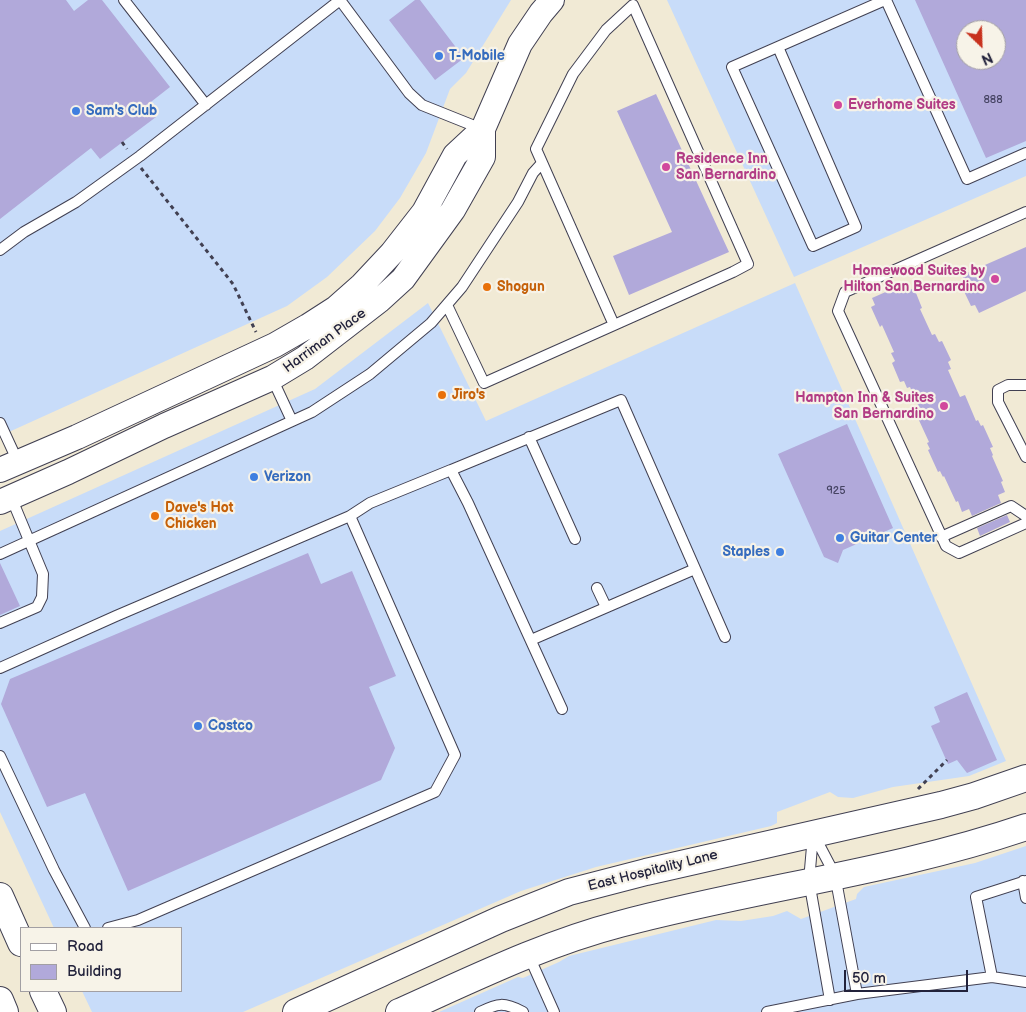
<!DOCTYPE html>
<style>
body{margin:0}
#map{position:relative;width:1026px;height:1012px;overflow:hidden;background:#f1ead5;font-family:"Balsamiq Sans",sans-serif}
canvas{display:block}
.legend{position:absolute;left:20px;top:927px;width:162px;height:65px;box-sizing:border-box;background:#f7f3e8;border:1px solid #a29fa3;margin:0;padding:6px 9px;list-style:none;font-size:15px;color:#22223b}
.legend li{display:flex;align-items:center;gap:10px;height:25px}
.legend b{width:25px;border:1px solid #a29fa3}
.north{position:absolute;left:956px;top:20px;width:50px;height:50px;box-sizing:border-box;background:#f7f3e8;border:1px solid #a29fa3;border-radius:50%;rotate:156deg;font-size:14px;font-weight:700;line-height:20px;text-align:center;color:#22223b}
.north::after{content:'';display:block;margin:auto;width:18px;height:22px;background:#c8321e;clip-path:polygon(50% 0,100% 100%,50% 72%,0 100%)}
.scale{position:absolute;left:844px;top:970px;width:124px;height:22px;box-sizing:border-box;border:2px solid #22223b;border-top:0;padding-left:6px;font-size:15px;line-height:18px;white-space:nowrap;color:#22223b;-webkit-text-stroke:4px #f7f3e8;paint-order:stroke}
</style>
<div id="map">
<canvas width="1026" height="1012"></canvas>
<ul class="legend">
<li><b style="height:6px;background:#fff"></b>Road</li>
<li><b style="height:14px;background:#b1a9da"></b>Building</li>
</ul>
<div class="north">N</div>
<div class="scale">50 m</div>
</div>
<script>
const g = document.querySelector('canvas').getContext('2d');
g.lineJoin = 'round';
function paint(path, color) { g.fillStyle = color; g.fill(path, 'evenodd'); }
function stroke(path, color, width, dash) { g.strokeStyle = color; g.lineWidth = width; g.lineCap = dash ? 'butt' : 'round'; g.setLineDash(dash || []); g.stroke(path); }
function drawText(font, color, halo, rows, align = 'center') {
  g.font = font + ' "Balsamiq Sans",sans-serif'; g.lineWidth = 4.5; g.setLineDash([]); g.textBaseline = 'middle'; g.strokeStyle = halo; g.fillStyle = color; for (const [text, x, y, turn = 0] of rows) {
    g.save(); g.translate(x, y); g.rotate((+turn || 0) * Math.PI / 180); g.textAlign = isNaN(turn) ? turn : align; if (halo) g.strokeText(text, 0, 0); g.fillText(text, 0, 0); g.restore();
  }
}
paint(new Path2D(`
 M0,0H511L466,73L450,89L426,153L400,198L375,231L327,277L287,306L0,436Z
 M667,0H1026V176L794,277ZM966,30H996V60H966Z
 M795,283L1006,761L969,776L893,787L853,798L838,797L830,792L777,812V823L771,826L596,867L521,891L243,1012H92L82,991H181V928H54L0,812V531L315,389L428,303L486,421Z
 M1026,846V1012H439L518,977L523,978L559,962L569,956L716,920L741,921L773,916L787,911L801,919L856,899L857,894L864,887L975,863Z`), '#c8dcf9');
paint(new Path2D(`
 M0,0H66L74,11L88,0H102L170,87L147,105L156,117L100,159L91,148L0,219Z
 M415,0H420L464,58L435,80L389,20Z
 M915,0H1026V141L986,158ZM966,30H996V60H966Z
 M656,94L729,252L629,295L613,256L672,232L617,111Z
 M1026,247V291L979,313L975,305L971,306L961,285L965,283L962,275Z
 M906,283L909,290L914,288L922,308L920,309L932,335L935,334L939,342L942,341L951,360L948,362L951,369L948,370L960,397L965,395L976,421L978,420L981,426L983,425L993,447L990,448L993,455L992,456L1003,481L1001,482L1005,492L998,495L1001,503L972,516L969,509L962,512L958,501L956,502L944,476L943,477L940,471L938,472L928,450L930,449L927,443L929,442L917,416L922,414L910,387L907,388L904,381L900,382L892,363L895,361L891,353L894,352L882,325L880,327L871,307L875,305L872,298Z
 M847,424L893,528L843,550L838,563L824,557L778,454Z
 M1007,515L1010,522L980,536L977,528Z
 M308,553L321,584L352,571L396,676L369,687L395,748L381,780L128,891L85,793L47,807L1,704L10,679Z
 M0,563L20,606L0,615Z
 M967,692L997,760L967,773L957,760L948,764L931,726L940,722L934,707Z`), '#b1a9da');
const service = new Path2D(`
 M124,0L206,105
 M340,0L409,93L422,105L482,129
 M886,0L967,179L1026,153
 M778,47L856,227L813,246L732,67L885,0
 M1026,212L845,292L838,311L946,546L959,553L1026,523
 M0,250L24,232L76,202L140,156L340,0
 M447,305L484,383L733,272L748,264L633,5L606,30L573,74L536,149L614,325
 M272,378L292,421
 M1026,385H1008L998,390V402L1026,457
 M0,423L18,462
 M529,437L575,539
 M451,470L621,400L725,637
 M941,537L1011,506L1026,516
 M0,554L312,412L370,374L431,323L462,287L518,202L533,173L542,163
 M597,588L606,607
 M0,623L37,607L42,597L43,574L11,497
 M531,640L695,569
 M0,668L116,616L350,516
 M0,756L54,870L85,928
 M813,835L809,881L830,1000
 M814,835L835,875L857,994
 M1023,881L1026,898
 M108,928L138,920L435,792L455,755L350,516L370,503L451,470L468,503L562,709
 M529,956L554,1012
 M992,977L976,897L1026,881
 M480,1012C498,1003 504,1002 523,1012
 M767,1012L857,994L992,977L1026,982`);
const tertiary = new Path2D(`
 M0,470L77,437L275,345L308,326L336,308L362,285L392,253L424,212L455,155L483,129
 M0,502L68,472L164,426L272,378L305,358L380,300L403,279L453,210L483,157V129L520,44L541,13L552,0`);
const secondary = new Path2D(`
 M0,896L21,943
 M43,991L53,1012
 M0,1000L5,1012
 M296,1012L501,919L569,892L646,872L941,805L974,796L1026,778
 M399,1012C471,980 543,944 620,924C754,888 894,872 1026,827`);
stroke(service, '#414052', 12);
stroke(tertiary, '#414052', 26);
stroke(secondary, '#414052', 28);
stroke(new Path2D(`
 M122,142L127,149
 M141,168L233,284L256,332
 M918,789L947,760`), '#414052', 3, [4, 4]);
stroke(service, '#fff', 10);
stroke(tertiary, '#fff', 24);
stroke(secondary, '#fff', 26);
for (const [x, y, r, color] of [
 [439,56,5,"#3f7fe0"],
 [838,105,5,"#d1479c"],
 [76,111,5,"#3f7fe0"],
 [666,167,5,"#d1479c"],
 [995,279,5,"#d1479c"],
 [487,287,5,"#e8710a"],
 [442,395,5,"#e8710a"],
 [944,406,5,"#d1479c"],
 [254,477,5,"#3f7fe0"],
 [155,516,5,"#e8710a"],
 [840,538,5,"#3f7fe0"],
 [780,552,5,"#3f7fe0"],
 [198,726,5,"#3f7fe0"]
]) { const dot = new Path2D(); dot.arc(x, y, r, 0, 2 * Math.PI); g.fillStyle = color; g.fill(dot); stroke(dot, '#f7f3e8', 2); }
drawText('11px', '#464463', null, [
 ["888",993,100],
 ["925",836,491]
]);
drawText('bold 14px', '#366cbe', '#f7f3e8', [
 ["T-Mobile",449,56],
 ["Sam's Club",86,111],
 ["Verizon",264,477],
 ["Guitar Center",850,538],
 ["Staples",770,552,"right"],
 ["Costco",208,726]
], 'left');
drawText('bold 14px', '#b23c85', '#f7f3e8', [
 ["Everhome Suites",848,105],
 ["Residence Inn",676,159],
 ["San Bernardino",676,175],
 ["Homewood Suites by",985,271,"right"],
 ["Hilton San Bernardino",985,287,"right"],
 ["Hampton Inn & Suites",934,398,"right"],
 ["San Bernardino",934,414,"right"]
], 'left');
drawText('bold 14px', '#c56008', '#f7f3e8', [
 ["Shogun",497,287],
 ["Jiro's",452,395],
 ["Dave's Hot",165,508],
 ["Chicken",165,524]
], 'left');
drawText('14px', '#22223b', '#f7f3e8', [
 ["Harriman Place",325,341,-36],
 ["East Hospitality Lane",653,871,-14]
]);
</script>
